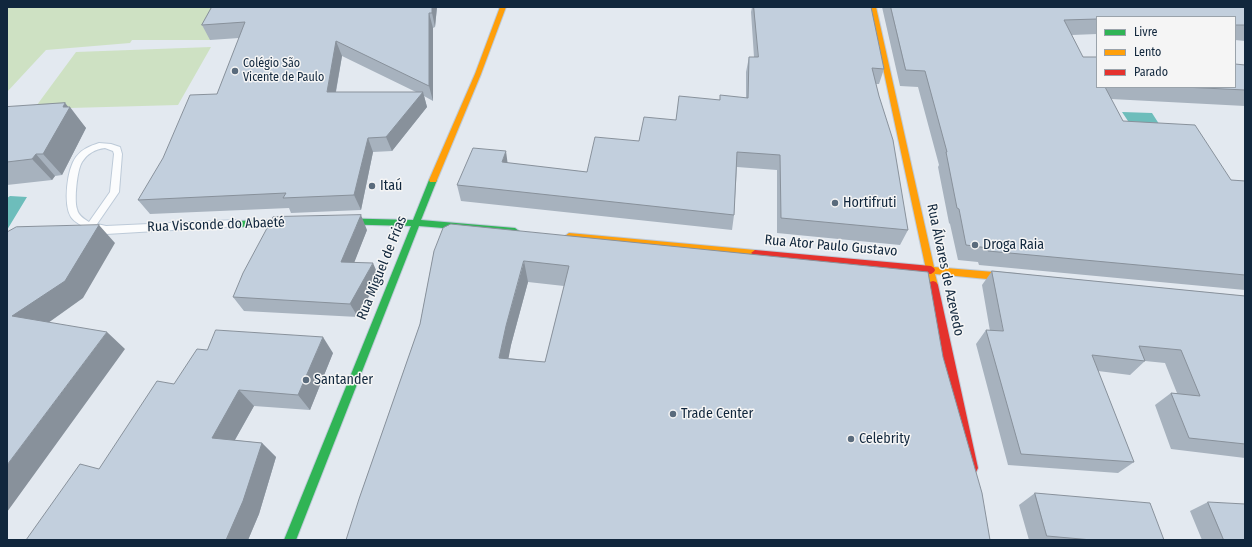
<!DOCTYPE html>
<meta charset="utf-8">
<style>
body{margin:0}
#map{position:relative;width:1252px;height:547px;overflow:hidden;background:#e3e9f0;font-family:"Fira Sans Condensed",sans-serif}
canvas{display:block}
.frame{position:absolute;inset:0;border:8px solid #11273d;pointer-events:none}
.legend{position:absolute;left:1096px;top:16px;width:140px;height:72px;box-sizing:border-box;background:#f5f5f5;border:1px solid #9aa3ab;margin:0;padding:5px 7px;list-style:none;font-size:12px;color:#11273d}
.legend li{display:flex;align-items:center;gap:8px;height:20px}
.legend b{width:20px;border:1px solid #9aa3ab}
</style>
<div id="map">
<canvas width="1252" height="547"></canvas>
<div class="frame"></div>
<ul class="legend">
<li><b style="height:5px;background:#30b455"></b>Livre</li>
<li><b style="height:5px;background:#ff9f0a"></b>Lento</li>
<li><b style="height:5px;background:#e5322d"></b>Parado</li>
</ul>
</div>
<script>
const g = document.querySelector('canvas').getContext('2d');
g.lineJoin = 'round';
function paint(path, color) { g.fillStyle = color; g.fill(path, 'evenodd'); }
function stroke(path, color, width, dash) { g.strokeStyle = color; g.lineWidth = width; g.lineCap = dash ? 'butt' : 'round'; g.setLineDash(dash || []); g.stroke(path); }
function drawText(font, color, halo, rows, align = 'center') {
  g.font = font + ' "Fira Sans Condensed",sans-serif'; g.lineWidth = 3; g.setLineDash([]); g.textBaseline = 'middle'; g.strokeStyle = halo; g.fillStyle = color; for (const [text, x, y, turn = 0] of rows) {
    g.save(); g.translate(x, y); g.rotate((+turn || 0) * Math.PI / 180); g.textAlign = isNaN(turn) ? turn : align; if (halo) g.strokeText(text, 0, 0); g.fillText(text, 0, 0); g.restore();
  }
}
paint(new Path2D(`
 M7,7H226L210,40H132L130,43L46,50L7,92Z
 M211,47L178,105L34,109L76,52Z`), '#cee1c3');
paint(new Path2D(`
 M1122,112L1152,113L1161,127L1130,124Z
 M10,196L27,197L7,230V198Z`), '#6dbdbb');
const lane = new Path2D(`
 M99,143L111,144L120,147L122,154L119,192L97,224L106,226L236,220L241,224L239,226L106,234L87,231C83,225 75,223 71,217C63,204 67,169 76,157C82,149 90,146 99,143ZM105,148L113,151L114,154L110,192L89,222C84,219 78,215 77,209C74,200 77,170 82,162C87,154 95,149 105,148Z`);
const fast = new Path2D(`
 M433,177L437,180L421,220L515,228L519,231L515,234L419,226L296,540H284L411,226L333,224L329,221L333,218L413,220L429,180Z
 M299,219L303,222L299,225L236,227L232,224L236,221Z`);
const slow = new Path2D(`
 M500,7H506L481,74L437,180L436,182H430L429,180L475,74Z
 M870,7H876L934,267L1018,274L1021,275L1023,278L1021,281L1018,282L935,274L938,285L936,288H930Z
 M569,233L755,250L759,253L755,256L569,239L565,236Z`);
const jam = new Path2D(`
 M755,250L931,266L934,268L935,270L934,272L931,274L755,256L751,253Z
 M933,281L936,282L938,285L978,468L976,472L972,473L968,472L966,468L928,285L930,282Z`);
stroke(lane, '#bdcad8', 2);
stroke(fast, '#bdcad8', 2);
stroke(slow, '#bdcad8', 2);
stroke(jam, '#bdcad8', 2);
paint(lane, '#fbfcfd');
paint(fast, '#30b455');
paint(slow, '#ff9f0a');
paint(jam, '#e5322d');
paint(new Path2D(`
 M212,7H437L435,27L433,28V101L424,96L427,107L392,151L373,152L361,210L291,213L289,208L150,214L138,200L217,94L239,38L210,40L202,25ZM342,56L416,92H336Z
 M752,7H871L884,69L879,84H876L908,230L900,245L777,233V170L737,167L734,215L732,230L461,201L457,185L508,163L587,172L676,120L720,100L746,98V72L749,57H754L751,12Z
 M882,7H1245V41L1235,40V17H1097V34L1072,35L1097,87H1235L1245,65V106L1111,99L1123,121L1231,180L1245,181V290L979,265L978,262L958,260L950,224L949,223L938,167L939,165L918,87L900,86Z
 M65,103L86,128L62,175L55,176L52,180L7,185V107Z
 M367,230L354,262L379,277L358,317L244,311L233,297Z
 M434,251L928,272L359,499L420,324ZM528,282L564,286L545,362L508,358L511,345Z
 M992,271L1245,296V458L1171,449L1155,405L1171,393H1177L1165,363L1145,361L1130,375L1098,371L1134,462L1118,473L1008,465L976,344L986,330L990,331L982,285Z
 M207,350L333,353L310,410L254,406L235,440L262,443L276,457L259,514L248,540H26L99,469L174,384Z
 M1035,493L1164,540H1029L1019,505Z
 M1208,502L1245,540H1202L1190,511Z`), '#a7b2be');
paint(new Path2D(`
 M432,7H437L435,27L432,13Z
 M429,13L433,28V101L429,86Z
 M336,41L342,56L333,107L327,92Z
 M423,92L427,107L392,151L386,137Z
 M65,103L69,108L70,107L86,128L62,175L43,154Z
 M368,138L373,152L361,210L354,195Z
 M506,151L508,166L502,162Z
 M36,154L55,176L52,180L32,159Z
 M361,215L367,230L349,276L341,262Z
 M99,225L115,243L83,298L34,333L12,316Z
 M524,261L528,282L511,345L505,377L499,358L506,326Z
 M373,263L379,277L358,317L350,304Z
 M107,332L125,349L7,512V465Z
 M323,337L333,353L310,410L298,395Z
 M239,390L254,406L228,452L212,438Z
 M262,443L276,457L259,514L248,540H226Z`), '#88919b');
const building = new Path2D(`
 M212,7H432V13H429V86L336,41L327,92H423L386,137L368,138L354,195L283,198L286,193L138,200L163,158L190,95L217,94L245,22L202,25Z
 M754,7H871L884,69L872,68L879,96L893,140L908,230L781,218L780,155L737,152L734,215L457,185L473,148L506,151L502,162L587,172L595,137L639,141L644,117L676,120L679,96L720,100V95L748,98L749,57H758Z
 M891,7H1245V25H1235V17H1097V19L1064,20L1083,57H1097V87H1105L1123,121L1195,125L1231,180L1245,181V275L988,251V248L966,245L959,209L957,208L946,152H947L925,71L906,70Z
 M1235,64L1245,65V90L1183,87H1235Z
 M65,103L63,107H70L43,154H36L32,159L7,162V107Z
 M361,215L341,262L373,263L350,304L233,297L243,273L273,217Z
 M451,224L928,272L943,357L982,493L990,540H346L359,499L420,324L434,251L443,228ZM524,261L569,266L545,362L499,358L506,326Z
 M99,225L65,281L12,316L107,332L7,465V232L16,227Z
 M992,271L1245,296V444L1189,438L1171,393L1200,396L1181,350L1139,346L1145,361L1092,355L1134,462L1021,454L986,330L1003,331Z
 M216,330L323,337L298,395L239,390L212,438L262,443L243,501L226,540H26L80,464L99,469L157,381L174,384L197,349L207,350Z
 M1035,493L1150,503L1164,540H1092L1047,536Z
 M1208,502L1245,504V540H1224Z`);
paint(building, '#c2cfdd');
stroke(building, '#88919b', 1);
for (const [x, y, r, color] of [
 [235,71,4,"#5a6b7c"],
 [372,186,4,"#5a6b7c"],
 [835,203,4,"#5a6b7c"],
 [975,245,4,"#5a6b7c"],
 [306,380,4,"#5a6b7c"],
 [673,414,4,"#5a6b7c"],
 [851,439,4,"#5a6b7c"]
]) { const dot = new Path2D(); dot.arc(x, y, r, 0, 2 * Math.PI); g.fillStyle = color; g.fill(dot); stroke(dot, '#f5f5f5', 1.5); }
drawText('12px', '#11273d', '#f5f5f5', [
 ["Colégio São",243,64],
 ["Vicente de Paulo",243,78]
], 'left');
drawText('14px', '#11273d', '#f5f5f5', [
 ["Itaú",380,186],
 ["Hortifruti",843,203],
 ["Droga Raia",983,245],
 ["Santander",314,380],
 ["Trade Center",681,414],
 ["Celebrity",859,439]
], 'left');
drawText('14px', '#11273d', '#f5f5f5', [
 ["Rua Visconde do Abaeté",216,225,-2],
 ["Rua Ator Paulo Gustavo",831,246,5],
 ["Rua Miguel de Frias",382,268,-68],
 ["Rua Álvares de Azevedo",945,270,78]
]);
</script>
